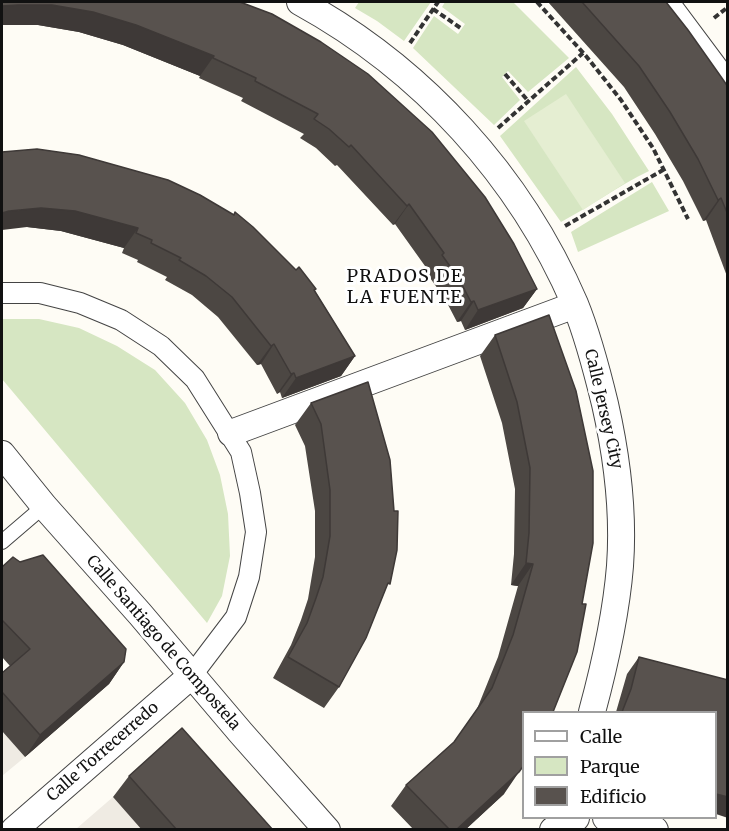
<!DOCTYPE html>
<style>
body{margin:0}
#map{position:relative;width:729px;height:831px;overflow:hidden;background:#fefcf5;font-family:Merriweather,serif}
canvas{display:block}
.frame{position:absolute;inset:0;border:3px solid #111;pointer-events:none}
.legend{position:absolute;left:522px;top:711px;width:195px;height:108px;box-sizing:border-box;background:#fff;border:2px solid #a0a0a0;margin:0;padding:8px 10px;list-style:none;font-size:18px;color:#111}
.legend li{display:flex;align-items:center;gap:12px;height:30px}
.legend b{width:30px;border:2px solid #a0a0a0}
</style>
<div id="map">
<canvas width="729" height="831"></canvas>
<div class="frame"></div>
<ul class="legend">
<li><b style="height:8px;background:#fff"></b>Calle</li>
<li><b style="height:16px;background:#d6e6c2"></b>Parque</li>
<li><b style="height:16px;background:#58524e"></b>Edificio</li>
</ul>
</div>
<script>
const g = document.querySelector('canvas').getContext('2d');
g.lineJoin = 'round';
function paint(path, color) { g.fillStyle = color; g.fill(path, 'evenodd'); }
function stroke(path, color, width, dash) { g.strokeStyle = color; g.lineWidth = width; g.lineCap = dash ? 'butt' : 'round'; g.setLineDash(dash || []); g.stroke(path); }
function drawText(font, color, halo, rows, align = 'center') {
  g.font = font + ' Merriweather,serif'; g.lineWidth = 6; g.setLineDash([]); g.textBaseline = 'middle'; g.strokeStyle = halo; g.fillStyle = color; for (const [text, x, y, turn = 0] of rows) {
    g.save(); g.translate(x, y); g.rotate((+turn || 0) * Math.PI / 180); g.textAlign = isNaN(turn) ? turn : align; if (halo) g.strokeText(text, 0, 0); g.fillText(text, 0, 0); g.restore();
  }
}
paint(new Path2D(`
 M359,2H431L404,41L377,21L355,8Z
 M445,2H513L569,58L528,92L508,71L502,77L520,100L494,125L413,48L434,16L458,34L465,24L442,7Z
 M576,67L612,114L649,171C618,186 591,206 561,222L500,136Z
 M652,182L669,211L578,252L571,232Z
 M2,319H39L79,328L117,346L155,370L185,403L207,440L220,475L228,514L230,556L222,596L207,623L2,379Z`), '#d6e6c2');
paint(new Path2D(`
 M566,94L625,183L583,210L524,121Z`), '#e5eed2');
paint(new Path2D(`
 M2,731L25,757L2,776Z
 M113,797L142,829H76Z`), '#efebe3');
const service = new Path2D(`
 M2,542L44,506`);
const pedestrian = new Path2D(`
 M669,2L728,81
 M2,293H40L80,303L121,320L161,346L195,379L241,452L250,493L256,532L249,577L236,617L192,675`);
const minor = new Path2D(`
 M300,2C422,69 520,176 575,304C588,336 597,371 605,404C617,457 624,512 620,566C616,616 605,664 592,712
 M231,433L575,305
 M2,454L44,506L140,614L241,733L327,830
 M606,818L655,830
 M14,830L192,675
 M553,830L576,818`);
stroke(service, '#444', 16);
stroke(pedestrian, '#444', 22);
stroke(minor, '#444', 28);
stroke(new Path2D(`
 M537,2L586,56L621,100L653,148L688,219
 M433,9L462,29
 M714,18L728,7
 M410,43L438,2
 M505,74L529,102
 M498,128L583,53
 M565,226L663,170`), '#333', 4, [6, 3]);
stroke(service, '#fff', 14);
stroke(pedestrian, '#fff', 20);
stroke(minor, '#fff', 26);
paint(new Path2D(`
 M2,2H240L537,289L523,308L465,330L461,321L457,322L445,299L428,275L430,273L395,224L393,225L337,165L335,166L316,148L300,138L304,134L241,101L243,98L199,78L200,76L123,45L79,32L38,25H2Z
 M548,2H666L728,87V279L706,220L703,221L683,181L655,134L624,87Z
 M2,152L315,291L355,356L341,376L282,398L280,392L277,394L261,364L257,365L218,317L192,295L165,280L167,277L137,262L138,260L122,253L124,248L61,231L27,227Z
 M495,335L576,391L504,794L465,830H414L391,806L406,785L454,742L477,709L498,657L518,586L511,585L514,554L515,489L502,423L480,356Z
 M368,382L385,591L339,687L324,708L273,678L291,645L301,620L308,599L315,557V511L305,446L295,425L311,403Z
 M2,567L124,662L109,684L25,757L2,731V673L10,666L2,657Z
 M639,657L716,712H616L627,674Z
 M129,776L273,830H142L113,797Z`), '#4c4743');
paint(new Path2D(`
 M18,5H52L93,12L136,25L214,56L200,76L123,45L79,32L38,25H2V6Z
 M721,198L706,220L703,221L718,200Z
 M409,204L395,224L393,225L407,206Z
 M41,208L75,211L138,228L124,248L61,231L27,227L2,230V213L9,211Z
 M537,289L523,308L465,330L478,310Z
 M474,301L461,321L457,322L471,302Z
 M274,344L261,364L257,365L271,346Z
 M355,356L341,376L282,398L296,378Z
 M294,373L280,392L277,394L291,374Z
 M526,563L533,564L518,586L511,585Z
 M124,662L109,684L25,757L40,735Z
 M519,772L504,794L465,830H456Z
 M716,794L728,797V818L716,814Z`), '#3e3937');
const building = new Path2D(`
 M2,2H240L272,14L321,42L368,74L432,132L485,197L514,244L537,289L478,310L474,301L471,302L459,279L442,255L444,253L409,204L407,206L351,145L349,147L329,129L314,119L318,114L255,81L256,78L213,58L214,56L136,25L93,12L52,5H18L2,6Z
 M582,2H666L688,30L724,81L728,87V215L721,198L718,200L698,159L670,112L639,66Z
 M37,149L79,155L168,180L200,195L234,215L235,212L253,227L296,270L299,267L316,289L314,290L355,356L296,378L294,373L291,374L274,344L271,346L232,297L206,276L179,260L181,258L151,243L152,240L136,233L138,228L75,211L41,208L9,211L2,213V152Z
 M549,315L576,391L593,471V543L582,604H586L577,652L553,712H524V765L519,772L456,830H450L406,785L454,742L492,688L513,635L533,564L526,563L529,533L530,468L517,402L495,335Z
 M368,382L390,460L394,511H398L397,550L390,584L388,583L366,638L339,687L288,657L307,623L316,598L323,577L330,536V490L321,424L311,403Z
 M43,555L126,649L124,662L40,735L2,692V673L30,649L2,620V567L13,557L20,562Z
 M639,657L728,680V797L716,794V712H622L631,689Z
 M182,728L273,830H177L129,776Z`);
paint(building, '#58524e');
stroke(building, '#3e3937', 1.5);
drawText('16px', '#111', '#fff', [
 ["Calle Jersey City",603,409,77],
 ["Calle Santiago de Compostela",163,643,49],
 ["Calle Torrecerredo",103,752,-41]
]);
g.letterSpacing = '1.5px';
drawText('18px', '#111', '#fff', [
 ["PRADOS DE",405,277],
 ["LA FUENTE",405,298]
]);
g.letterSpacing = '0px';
</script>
